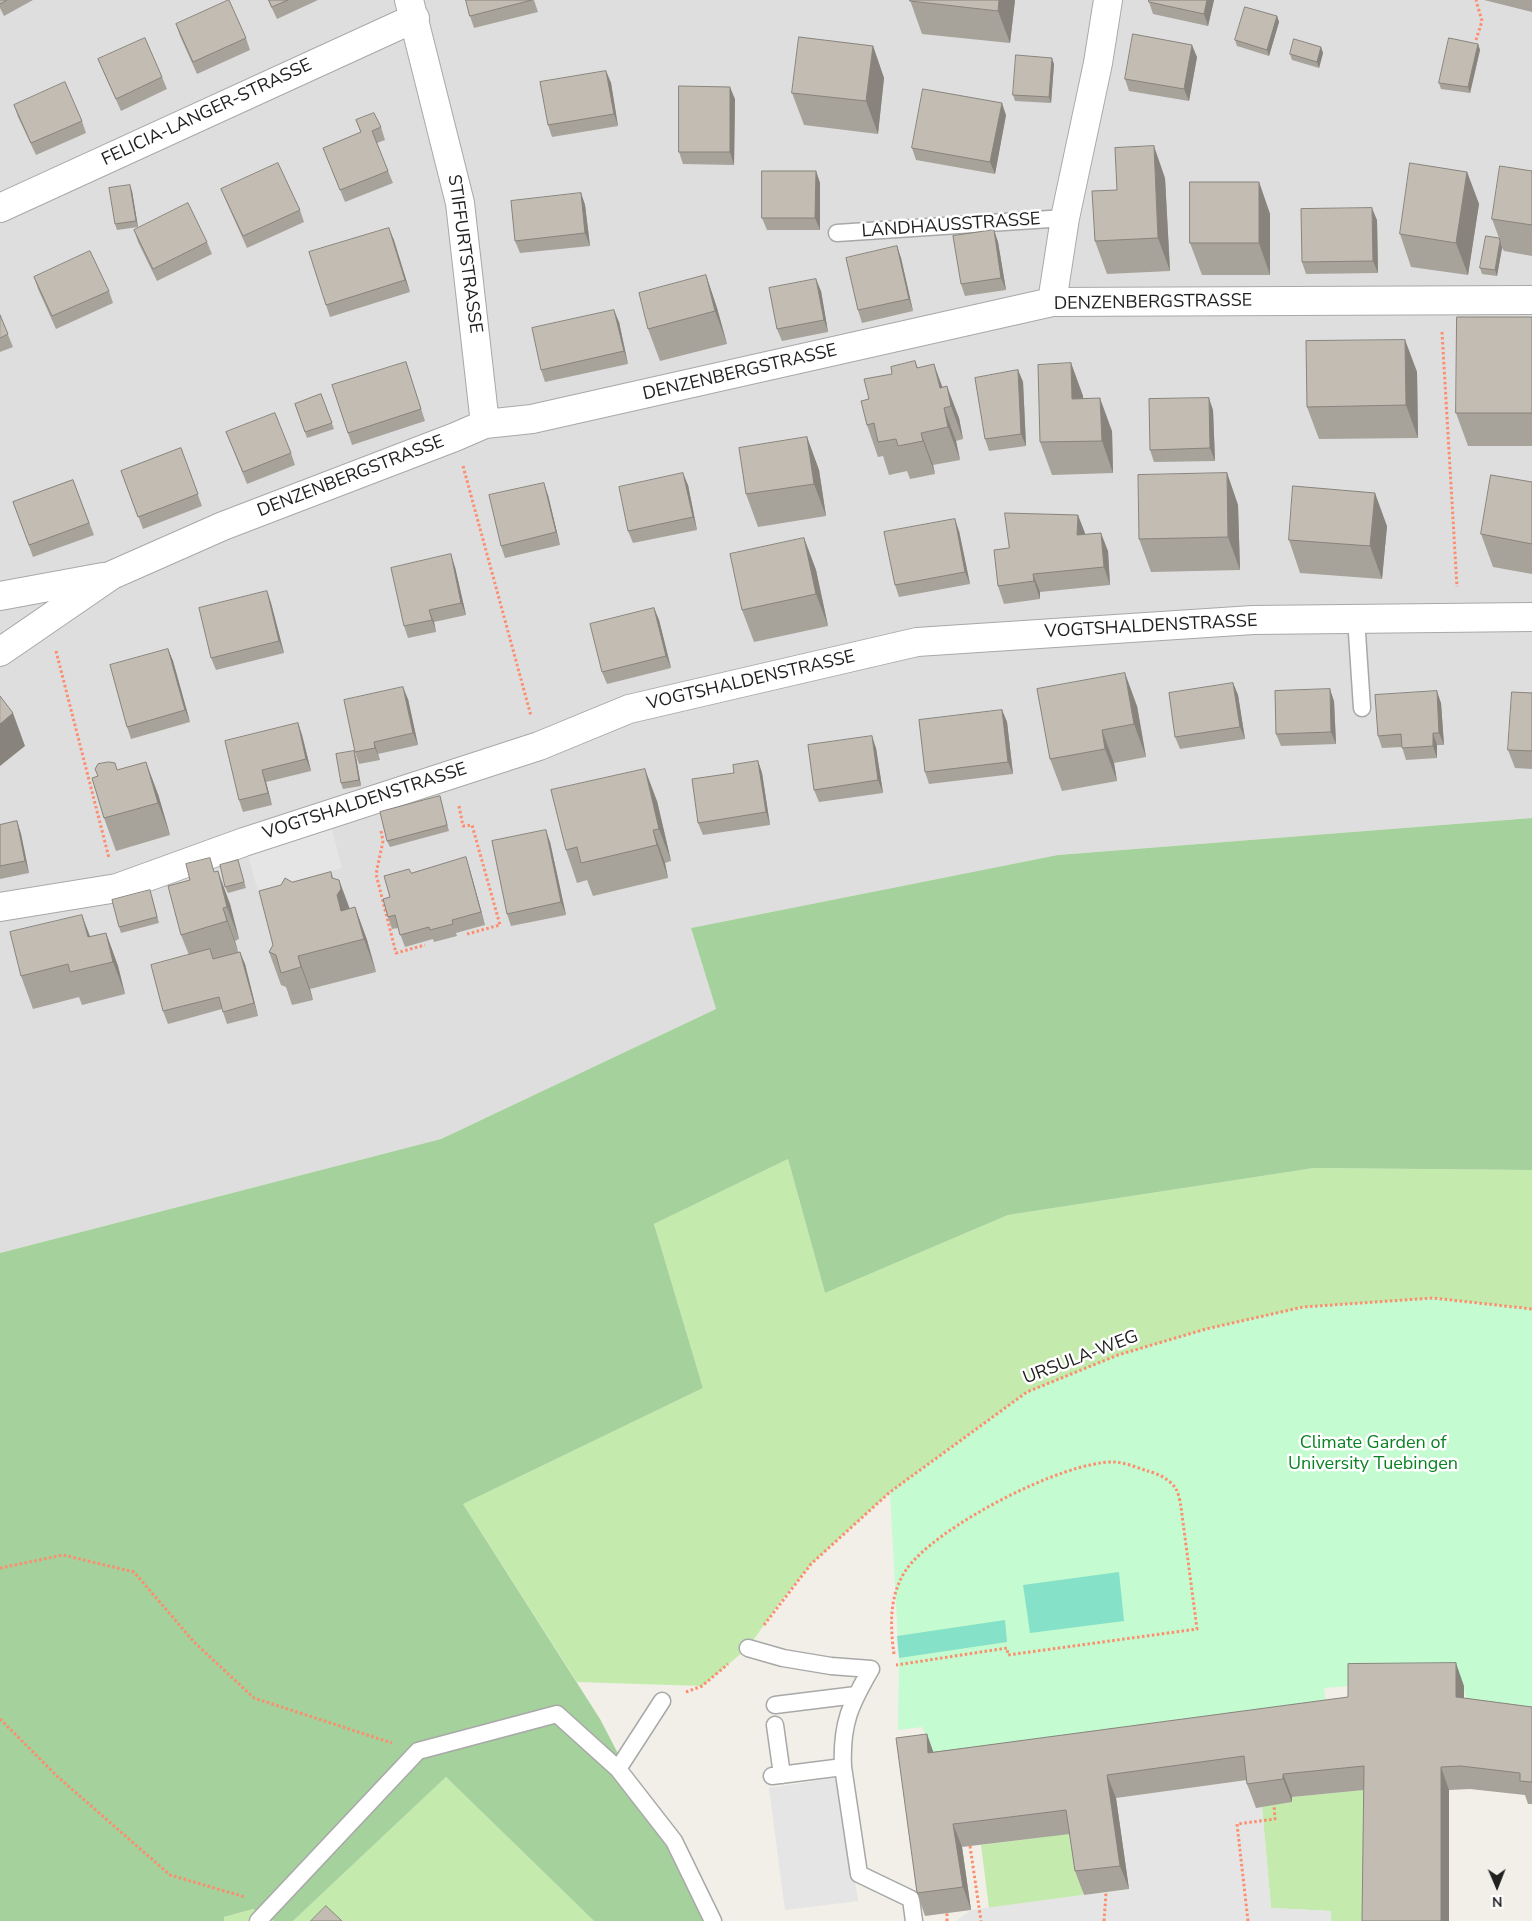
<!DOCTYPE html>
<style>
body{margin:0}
#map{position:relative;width:1532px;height:1921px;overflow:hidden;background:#f1efe7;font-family:"Nunito Sans",sans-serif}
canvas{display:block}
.north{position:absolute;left:1472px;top:1861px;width:50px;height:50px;-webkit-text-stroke:4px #fff;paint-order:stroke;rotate:179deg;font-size:14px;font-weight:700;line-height:20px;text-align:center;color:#212121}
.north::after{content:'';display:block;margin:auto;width:18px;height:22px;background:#212121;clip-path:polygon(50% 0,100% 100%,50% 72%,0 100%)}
</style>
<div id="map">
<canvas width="1532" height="1921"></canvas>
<div class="north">N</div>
</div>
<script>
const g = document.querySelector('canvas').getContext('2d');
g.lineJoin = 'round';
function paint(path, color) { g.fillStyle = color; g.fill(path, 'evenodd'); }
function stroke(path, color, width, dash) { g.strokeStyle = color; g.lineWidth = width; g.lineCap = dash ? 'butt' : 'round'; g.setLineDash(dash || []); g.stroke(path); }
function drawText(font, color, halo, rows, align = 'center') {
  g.font = font + ' "Nunito Sans",sans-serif'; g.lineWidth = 5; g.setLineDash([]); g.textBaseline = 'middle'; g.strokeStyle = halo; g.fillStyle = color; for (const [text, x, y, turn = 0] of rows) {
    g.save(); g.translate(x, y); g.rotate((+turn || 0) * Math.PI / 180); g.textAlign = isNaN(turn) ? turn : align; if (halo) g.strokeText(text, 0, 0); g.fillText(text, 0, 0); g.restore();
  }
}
paint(new Path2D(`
 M0,0H1532V818L1058,855L691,928L716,1009L441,1139L0,1253Z`), '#dfdede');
paint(new Path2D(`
 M788,1159L825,1293L1008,1215L1314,1168L1532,1170V1309L1433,1298L1027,1392L890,1492L811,1564L777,1606L748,1648L702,1686L577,1682L463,1504L703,1388L654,1224Z
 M446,1777L594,1921H293Z
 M1372,1789L1371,1921H1331L1330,1911L1271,1908L1262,1807L1291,1802L1292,1797Z
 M1075,1833L1083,1895L989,1908L981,1845Z
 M253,1909L274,1921H224V1917Z`), '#c4ebad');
paint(new Path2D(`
 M1532,818V1170L1314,1168L1008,1215L825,1293L788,1159L654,1224L703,1388L463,1504L600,1719L705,1921H594L446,1777L293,1921H274L253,1909L224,1917V1921H0V1253L441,1139L716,1009L691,928L1058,855Z`), '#a5d19c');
paint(new Path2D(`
 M1433,1298L1532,1309V1712L1468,1703L1460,1677L1324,1688L1326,1705L935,1757L922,1727L898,1730L899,1658L890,1492L1027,1392L1118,1355L1206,1329L1303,1307Z`), '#c5fbd0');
paint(new Path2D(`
 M1119,1572L1124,1621L1030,1633L1023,1585Z
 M1005,1620L1007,1642L899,1658L897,1636Z`), '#85e1c8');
paint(new Path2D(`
 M328,814L342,868L258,891L244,842Z
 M841,1777L858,1901L785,1910L769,1788Z
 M1253,1779L1262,1807L1271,1908L1331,1911V1921H956L971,1910L1128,1889L1115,1798Z`), '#e5e5e5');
const service = new Path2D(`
 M837,233L1065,218
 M1356,618L1362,708
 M748,1648L783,1658L831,1666L871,1669C850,1705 841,1724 843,1767
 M775,1705L856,1695
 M775,1725L782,1775
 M618,1769L662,1701
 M772,1776L843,1767L859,1874L911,1899L914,1921
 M258,1921L418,1751L557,1714L618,1769L674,1841L713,1921`);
const minor = new Path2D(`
 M409,0L460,203L485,424
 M0,208L415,18
 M1052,302L1065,218L1098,63L1108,0
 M0,596L103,577
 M0,652L112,575L223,526L455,437L485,424L532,419L1052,302L1532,300
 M0,907L117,888L244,842L539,746L629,709L917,642L1253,620L1532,617`);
stroke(service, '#a8a8a8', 19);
stroke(minor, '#a8a8a8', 30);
stroke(new Path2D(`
 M1476,40L1482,21L1476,0
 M1442,332L1457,587
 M463,466L531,716
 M56,651L109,858
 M459,806L463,826L472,825L500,925L467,934
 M381,831L383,841L376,874L396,953L425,945
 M0,1568L63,1555L134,1572L194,1642L254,1698L392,1743
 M764,1625L811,1564L890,1492L1027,1392L1118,1355L1206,1329L1303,1307L1433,1298L1532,1309
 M894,1654C890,1626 889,1595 906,1570C934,1528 1064,1460 1115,1462C1126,1463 1138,1468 1148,1471C1157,1473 1171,1480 1176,1489C1179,1494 1180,1502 1181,1507L1197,1629L1008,1655L1007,1648L896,1665
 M686,1692L702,1686L728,1664
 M0,1719L58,1777L170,1875L245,1897
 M970,1846L981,1921
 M947,1921V1913
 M1104,1921L1106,1893
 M1248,1921L1237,1824L1275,1819L1274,1805`), '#fc8d6e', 3, [2.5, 2.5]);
stroke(service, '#fff', 16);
stroke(minor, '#fff', 28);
paint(new Path2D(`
 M0,0H33L4,16L0,8Z
 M268,0H318L277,19Z
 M466,0H534L538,12L474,28L470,16Z
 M910,0H1015L1010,43L922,34Z
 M1149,0H1214L1208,26L1153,14L1149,2Z
 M1484,0H1532V12Z
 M1277,16L1279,22L1269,56L1237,46L1235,40Z
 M176,24L246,38L250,50L197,74L180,36Z
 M1478,44L1480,50L1470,93L1441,89L1439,83Z
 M873,46L884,78L878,134L804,125L792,93Z
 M1321,47L1323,53L1319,68L1292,60L1290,54Z
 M1197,57L1189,101L1129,91L1125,79Z
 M98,59L162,77L167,89L121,111L103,71Z
 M1054,64L1051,103L1015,101L1013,95Z
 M606,71L611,83L618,126L552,137L548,125Z
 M735,99L734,165L683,164L679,152Z
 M14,105L82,121L86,133L36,155L18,117Z
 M1006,115L995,174L916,160L912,148Z
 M356,120L381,127L385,140L377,143L393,183L345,202L323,148L361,133Z
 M816,171L820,183V230H767L762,218Z
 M1532,171V256L1504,251L1502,248L1497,276L1482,274L1480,268L1499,238L1492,219Z
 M1467,172L1479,204L1468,275L1411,267L1400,234Z
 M1165,178L1170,271L1107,274L1095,241L1117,190Z
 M1259,182L1270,214V275H1202L1190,243Z
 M221,189L300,210L304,222L247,248L226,201Z
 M132,191L138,227L117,230L115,224Z
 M581,193L585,205L590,246L520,253L515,241Z
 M1377,220L1378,273L1306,274L1302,262Z
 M389,228L410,292L330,317L326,305Z
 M134,230L207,242L212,254L157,281L138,242Z
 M994,230L998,242L1006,290L965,296L961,284Z
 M897,246L901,258L913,311L862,323L858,310Z
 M706,275L717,308L727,344L660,361L648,329Z
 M34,277L109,291L113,303L56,329L38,289Z
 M821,291L828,332L782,341L777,329Z
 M0,315L13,347L0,352Z
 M1532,317V446H1468L1456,413Z
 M619,322L628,364L545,382L541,370Z
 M1405,340L1417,372L1418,438L1319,439L1307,407Z
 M915,361L918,368L943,387L959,418L963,439L956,441L960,460L933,465L935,474L910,479L907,471L889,475L883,456L878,457L867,425L869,399L892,374Z
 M406,362L425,421L352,445L348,433Z
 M1071,363L1083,396V399L1112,431L1113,473L1052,475L1040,442Z
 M1018,370L1023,382L1026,446L989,451L985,439Z
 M321,394L334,429L307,438L295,404Z
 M1213,410L1215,461L1154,462L1150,450Z
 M226,432L291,453L295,465L247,484Z
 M807,437L819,470L826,516L758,527L746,494Z
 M181,448L202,506L143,529L121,471Z
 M1227,473L1238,505L1240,570L1151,572L1139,539Z
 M73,480L94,535L33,557L13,502Z
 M1532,482V574L1493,567L1481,534Z
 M688,485L697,530L633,543L628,531Z
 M548,495L560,545L505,558L501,546Z
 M1387,526L1382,579L1300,573L1289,540Z
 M959,531L970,584L899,597L895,585Z
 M1085,533L1084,534L1108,551L1110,585L1040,592V599L1004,604L998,586L1009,548Z
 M804,538L816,570L828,626L754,642L742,610Z
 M455,567L466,615L434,622L436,632L408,638L404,626Z
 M267,591L271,603L284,653L216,670L211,658Z
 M654,608L659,620L671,668L607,684L602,672Z
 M168,649L173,661L190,722L131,739L127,727Z
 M1233,683L1238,695L1245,739L1180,749L1175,737Z
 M1532,693V769L1515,768L1508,750Z
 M408,699L418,745L378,754L380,760L359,764L355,752Z
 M1334,701L1336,744L1281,746L1276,734Z
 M1441,703L1444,745H1437V758L1406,760L1402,747L1382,748L1378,736Z
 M1137,706L1146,757L1114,763L1117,781L1062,791L1050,759Z
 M1002,710L1007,722L1013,774L929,784L925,772Z
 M298,723L302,735L311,771L266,782L272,805L243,812L239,800Z
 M876,748L883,793L819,802L814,790Z
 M356,757L361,786L343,789L341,783Z
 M758,761L762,773L770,825L703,835L698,823L734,773Z
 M118,770L158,794L170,835L116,851L104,818Z
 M440,796L449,831L390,847L387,841Z
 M657,801L671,861L665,863L668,878L593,896L587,880L577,883L566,850Z
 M17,821L21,834L29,873L0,879V825Z
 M550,842L566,915L511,926L507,914Z
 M240,867L246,888L228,893L225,887Z
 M470,870L485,925L456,933L457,936L434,942L433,939L405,947L398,928L392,929L388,917L390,897L411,873Z
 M216,872L230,904L239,939L235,941L238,952L245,964L258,1016L227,1024L222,1009L168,1024L163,1011L189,955L181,935L190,880Z
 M333,879L339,880L350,909L355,907L367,940L376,972L310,989L313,1000L292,1005L286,987L281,985L269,952L273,945L292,882Z
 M152,896L159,923L121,933L119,927Z
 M106,933L118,966L125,994L82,1005L79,997L33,1009L21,976L90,937Z
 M1464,1686V1698L1532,1707V1804H1528L1525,1795L1470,1789L1449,1790H1364L1292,1797V1802L1256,1808L1247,1784V1780L1116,1798L1129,1889L1084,1895L1075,1871L1070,1834L962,1847L971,1910L925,1916L917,1893L927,1734L933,1752Z`), '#a7a29a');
paint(new Path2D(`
 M999,0H1015L1010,43L998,11Z
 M1207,0H1214L1208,26L1204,14Z
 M1277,16L1279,22L1269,56L1267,50Z
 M1478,44L1480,50L1470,93L1468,87Z
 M1192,45L1197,57L1189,101L1184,89Z
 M873,46L884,78L878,134L866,101Z
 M1321,47L1323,53L1319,68L1317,62Z
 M1052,58L1054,64L1051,103L1049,97Z
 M606,71L611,83L618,126L614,114Z
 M730,87L735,99L734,165L730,152Z
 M1002,103L1006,115L995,174L990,162Z
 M1154,146L1165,178L1170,271L1158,238Z
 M816,171L820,183V230L815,218Z
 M1467,172L1479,204L1468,275L1456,243Z
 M1259,182L1270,214V275L1259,243Z
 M130,185L132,191L138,227L136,221Z
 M581,193L585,205L590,246L585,233Z
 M1372,208L1377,220L1378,273L1373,261Z
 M389,228L394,240L410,292L405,280Z
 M994,230L998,242L1006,290L1001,278Z
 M1500,241L1502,248L1497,276L1495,270Z
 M897,246L901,258L913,311L909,299Z
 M706,275L717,308L727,344L715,311Z
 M816,279L821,291L828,332L824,320Z
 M614,310L619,322L628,364L624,351Z
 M1405,340L1417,372L1418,438L1406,405Z
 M1071,363L1083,396L1084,432L1072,399Z
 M934,364L946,397L940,388Z
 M1018,370L1023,382L1026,446L1021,434Z
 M947,386L959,418L963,439L951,406Z
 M1100,398L1112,431L1113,473L1102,441Z
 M1209,398L1213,410L1215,461L1210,448Z
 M944,408L956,441L960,460L948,427Z
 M921,433L933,465L935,474L923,441Z
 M807,437L819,470L826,516L814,484Z
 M683,473L688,485L697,530L693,517Z
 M1227,473L1238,505L1240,570L1228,537Z
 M544,483L548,495L560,545L556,532Z
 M1375,493L1387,526L1382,579L1370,546Z
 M1078,515L1085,533L1083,553L1077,535Z
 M955,519L959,531L970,584L965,572Z
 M1101,533L1108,551L1110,585L1104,567Z
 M804,538L816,570L828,626L816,594Z
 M451,554L455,567L466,615L461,603Z
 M1033,574L1040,592V599L1034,581Z
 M267,591L271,603L284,653L279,641Z
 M654,608L659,620L671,668L666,656Z
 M429,610L434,622L436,632L432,620Z
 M168,649L173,661L190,722L185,710Z
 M1125,673L1137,706L1146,757L1134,724Z
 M1233,683L1238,695L1245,739L1240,727Z
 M403,687L408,699L418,745L413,733Z
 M1330,689L1334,701L1336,744L1331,732Z
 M1437,691L1441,703L1444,745L1439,733Z
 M1002,710L1007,722L1013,774L1008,762Z
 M13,713L25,746L0,766V724Z
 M298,723L302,735L311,771L306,759Z
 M1102,730L1114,763L1117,781L1105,749Z
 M1433,733L1437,745V758L1433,746Z
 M872,736L876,748L883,793L878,780Z
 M374,742L380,760L375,748Z
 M354,751L356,757L361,786L359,780Z
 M758,761L762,773L770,825L766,812Z
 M146,762L158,794L170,835L158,803Z
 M645,769L657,801L671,861L659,829Z
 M262,770L266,782L272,805L268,793Z
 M17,821L21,834L29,873L25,861Z
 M546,830L550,842L566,915L561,902Z
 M653,830L665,863L668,878L657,845Z
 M466,857L470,870L485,925L481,912Z
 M218,871L230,904L239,939L227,907Z
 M331,872L338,892L339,880L351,913L348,927L353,944L341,911Z
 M355,907L367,940L376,972L364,939Z
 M223,908L235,941L239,954L227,921Z
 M82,915L94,947L88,937Z
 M106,933L118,966L125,994L113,962Z
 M240,952L245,964L258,1016L254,1003Z
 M298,956L310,989L313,1000L301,967Z
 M1456,1663L1464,1686V1720L1456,1697Z
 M927,1734L935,1757L928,1753Z
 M1441,1767L1449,1790V1921H1441Z
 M1283,1774L1292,1797V1802L1283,1779Z
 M1107,1775L1116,1798L1129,1889L1120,1866Z
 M953,1824L962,1847L971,1910L963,1887Z`), '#88847d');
const building = new Path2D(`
 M0,0H7L0,4Z
 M229,0L246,38L193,62L176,24Z
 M269,0H288L272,7Z
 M466,0H532L470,16Z
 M910,0H999L998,11L910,1Z
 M1149,0H1207L1204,14L1149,2Z
 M1245,7L1277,16L1267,50L1235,40Z
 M1133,34L1192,45L1184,89L1125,79Z
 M799,37L873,46L866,101L792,93Z
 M145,38L162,77L116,99L98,59Z
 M1449,38L1478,44L1468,87L1439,83Z
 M1294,39L1321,47L1317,62L1290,54Z
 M1016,55L1052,58L1049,97L1013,95Z
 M606,71L614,114L548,125L540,82Z
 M65,82L82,121L31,143L14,105Z
 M679,86L730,87V152H679Z
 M923,89L1002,103L990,162L912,148Z
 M374,113L381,127L372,131L388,171L340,190L323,148L361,132L356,120Z
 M1154,146L1158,238L1095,241L1092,191L1117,190L1115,148Z
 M278,163L300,210L243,236L221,189Z
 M1410,163L1467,172L1456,243L1400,234Z
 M1500,166L1532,171V225L1492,219Z
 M762,171H816L815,218H762Z
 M1190,182H1259V243H1190Z
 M130,185L136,221L115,224L109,188Z
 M581,193L585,233L515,241L511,201Z
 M188,203L207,242L153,269L134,230Z
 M1372,208L1373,261L1302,262L1301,209Z
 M389,228L405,280L326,305L309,252Z
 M994,230L1001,278L961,284L953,236Z
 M1486,236L1499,238L1500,241L1495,270L1480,268Z
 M897,246L909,299L858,310L846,258Z
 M90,251L109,291L52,316L34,277Z
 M706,275L715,311L648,329L639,293Z
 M816,279L824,320L777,329L769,288Z
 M614,310L624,351L541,370L532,328Z
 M0,315L8,334L0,338Z
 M1457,317H1532V413H1456Z
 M1405,340L1406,405L1307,407L1306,341Z
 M915,361L917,368L934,364L940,388L947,386L951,406L944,408L948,427L921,433L923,441L898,446L896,439L878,442L874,423L867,425L861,401L869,399L864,379L892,374L891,367Z
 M406,362L421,409L348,433L332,385Z
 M1071,363L1072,399L1100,398L1102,441L1040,442L1038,365Z
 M1018,370L1021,434L985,439L975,378Z
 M321,394L332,423L305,432L295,404Z
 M1209,398L1210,448L1150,450L1149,399Z
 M275,413L291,453L243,472L226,432Z
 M807,437L814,484L746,494L739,448Z
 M181,448L198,494L138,517L121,471Z
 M683,473L693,517L628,531L619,487Z
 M1227,473L1228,537L1139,539L1138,475Z
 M1491,475L1532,482V544L1481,534Z
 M73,480L89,523L29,545L13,502Z
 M544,483L556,532L501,546L489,495Z
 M1293,486L1375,493L1370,546L1289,540Z
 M1005,513L1078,515L1077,535L1101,533L1104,567L1033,574L1034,581L998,586L994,550L1009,548Z
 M955,519L965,572L895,585L884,532Z
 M804,538L816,594L742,610L730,554Z
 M451,554L461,603L429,610L432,620L404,626L391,568Z
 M267,591L279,641L211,658L199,608Z
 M654,608L666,656L602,672L590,624Z
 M168,649L185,710L127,727L110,665Z
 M1125,673L1134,724L1102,730L1105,749L1050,759L1037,689Z
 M1233,683L1240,727L1175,737L1169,693Z
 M403,687L413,733L374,742L375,748L355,752L344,700Z
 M1330,689L1331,732L1276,734L1275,691Z
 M1437,691L1439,733H1433V746L1402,748L1401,734L1378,736L1375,695Z
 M1512,692L1532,693V751L1508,750Z
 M0,696L13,713L0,724Z
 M1002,710L1008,762L925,772L919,720Z
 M298,723L306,759L262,770L268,793L239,800L225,741Z
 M872,736L878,780L814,790L808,745Z
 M354,751L359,780L341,783L336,754Z
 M758,761L766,812L698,823L692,779L734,773L733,765Z
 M109,762L115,763L117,770L146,762L158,803L104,818L92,778L98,776L95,769L98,764Z
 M645,769L659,829L653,830L657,845L581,863L577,847L566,850L551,790Z
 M440,796L447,825L387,841L380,812Z
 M17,821L25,861L0,866V825Z
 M546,830L561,902L507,914L492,841Z
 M466,857L481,912L452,920L453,924L430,930L429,927L400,935L395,915L388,917L383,899L390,897L384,876L409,869L411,873Z
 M210,858L214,872L218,871L227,907L223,908L227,921L181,935L168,886L190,880L186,864Z
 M238,860L244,882L225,887L220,865Z
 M331,872L332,878L339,880L341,889L337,895L341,911L355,907L364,939L298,956L301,967L281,973L276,955L269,952L273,945L259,891L281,885L285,878L292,882Z
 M150,890L157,917L119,927L112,900Z
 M82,915L88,937L106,933L113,962L70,972L68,964L21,976L10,932Z
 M210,949L213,959L240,952L254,1003L223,1012L219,997L163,1011L151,965Z
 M1456,1663V1697L1532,1707V1782L1520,1781V1773L1461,1766L1441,1767V1921H1362L1364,1766L1283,1774V1779L1247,1784L1244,1756L1107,1775L1120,1866L1075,1871L1066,1810L962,1823L953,1824L963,1887L917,1893L896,1738L927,1734L928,1753L1348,1697V1664Z
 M326,1906L342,1921H311Z`);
paint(building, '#c2bcb3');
stroke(building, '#88847d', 1);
drawText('18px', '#212121', '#fff', [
 ["FELICIA-LANGER-STRASSE",207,113,-25],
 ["LANDHAUSSTRASSE",951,226,-4],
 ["STIFFURTSTRASSE",464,254,82],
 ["DENZENBERGSTRASSE",1153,303,-1],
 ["DENZENBERGSTRASSE",740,373,-13],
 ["DENZENBERGSTRASSE",351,477,-21],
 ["VOGTSHALDENSTRASSE",1151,627,-3],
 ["VOGTSHALDENSTRASSE",751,681,-13],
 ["VOGTSHALDENSTRASSE",365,802,-18],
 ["URSULA-WEG",1081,1358,-21]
]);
drawText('18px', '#0a8323', '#fff', [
 ["Climate Garden of",1373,1444],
 ["University Tuebingen",1373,1465]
]);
</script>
